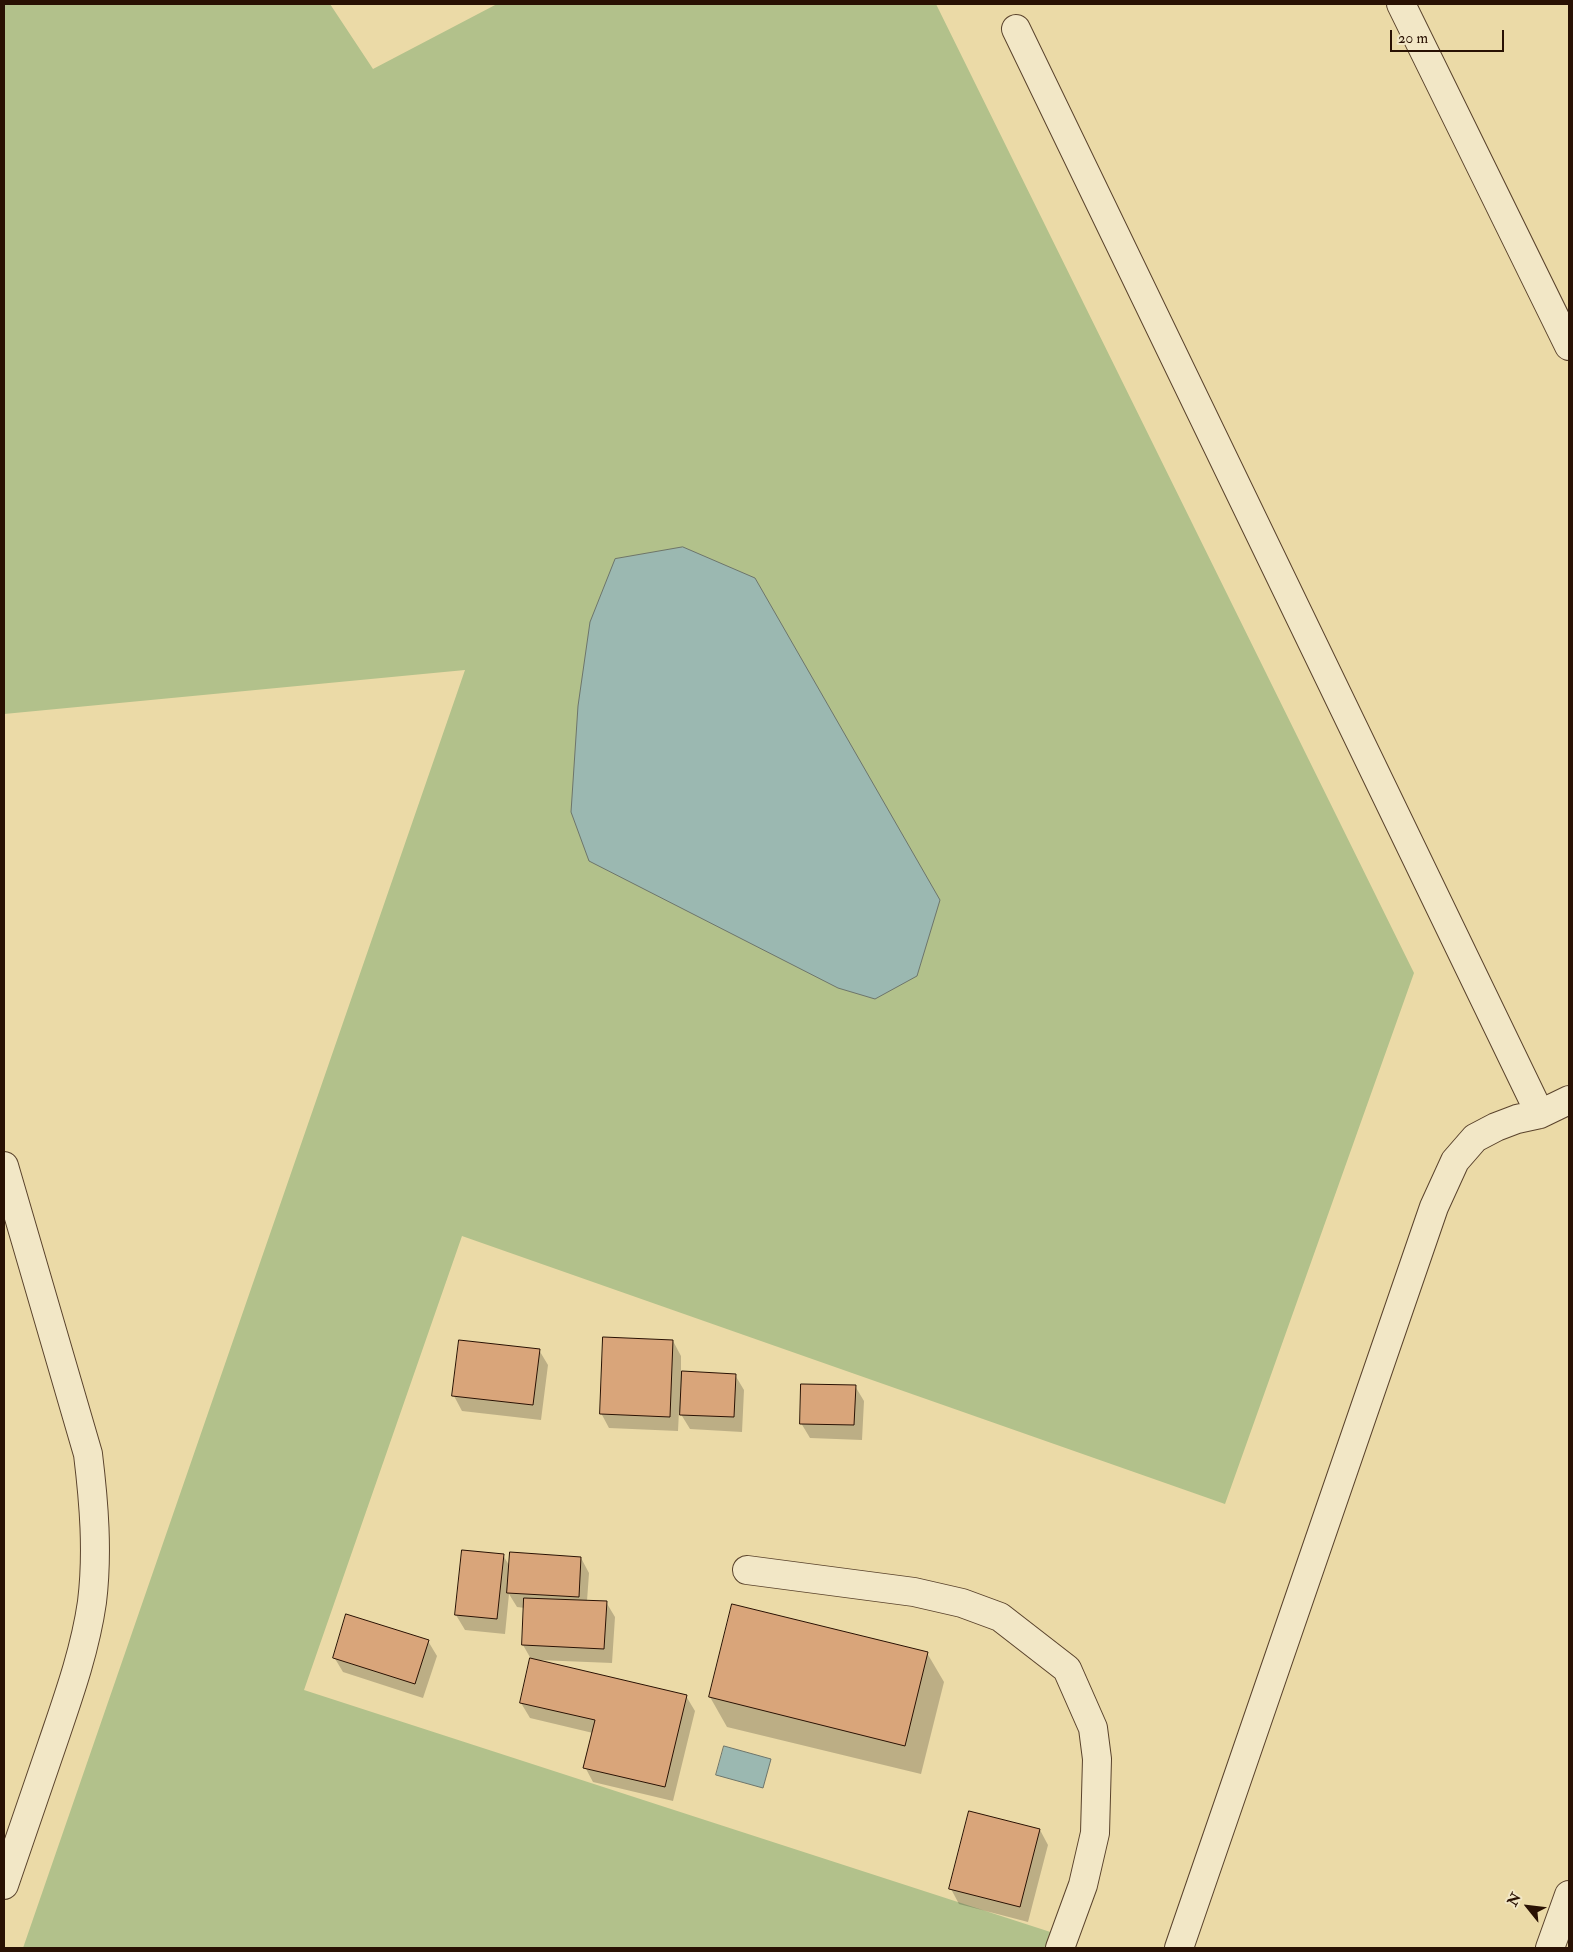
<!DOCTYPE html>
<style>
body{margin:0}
#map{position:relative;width:1573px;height:1952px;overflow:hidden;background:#ebdaa7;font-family:"IM FELL Double Pica",serif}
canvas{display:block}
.frame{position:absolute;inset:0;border:5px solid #291103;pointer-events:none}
.north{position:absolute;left:1503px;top:1882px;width:50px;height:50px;-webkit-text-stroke:4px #f2e7c6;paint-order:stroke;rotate:299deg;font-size:14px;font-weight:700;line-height:20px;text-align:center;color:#291103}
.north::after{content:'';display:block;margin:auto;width:18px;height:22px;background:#291103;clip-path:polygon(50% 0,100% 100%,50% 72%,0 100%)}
.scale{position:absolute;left:1390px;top:30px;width:114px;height:22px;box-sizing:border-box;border:2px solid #291103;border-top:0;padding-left:6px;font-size:15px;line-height:18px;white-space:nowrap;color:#291103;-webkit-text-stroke:4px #f2e7c6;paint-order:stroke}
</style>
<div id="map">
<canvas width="1573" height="1952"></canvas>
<div class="frame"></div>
<div class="north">N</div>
<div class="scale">20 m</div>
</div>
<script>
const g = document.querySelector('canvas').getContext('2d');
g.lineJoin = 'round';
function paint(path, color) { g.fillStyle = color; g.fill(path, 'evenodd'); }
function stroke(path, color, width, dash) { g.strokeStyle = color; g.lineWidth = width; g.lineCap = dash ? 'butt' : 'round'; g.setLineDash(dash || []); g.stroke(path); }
paint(new Path2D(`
 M4,4H330L373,69L497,4H936L1414,973L1225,1504L462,1236L304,1690L1072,1939L1069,1948H23L465,670L4,714Z`), '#b2c18b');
const water = new Path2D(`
 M683,547L755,578L940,900L917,976L875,999L838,988L589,861L571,812L578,706L590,622L615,559Z
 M724,1746L771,1759L763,1788L716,1775Z`);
paint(water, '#9bb8b1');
stroke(water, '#6d756b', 1);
paint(new Path2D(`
 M673,1341L681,1356V1372L735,1375L744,1390L742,1432L690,1429L679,1411L678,1431L609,1428L601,1413Z
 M539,1350L548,1365L541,1420L462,1411L454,1396Z
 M855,1386L864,1401L862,1440L810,1438L801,1423Z
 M503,1555L510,1567L581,1558L589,1573L587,1601L606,1602L615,1617L612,1663L538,1660L686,1696L695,1711L673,1801L593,1782L585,1767L593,1733L530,1718L521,1703L531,1659L523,1645L525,1608L517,1607L509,1594L505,1634L465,1630L456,1615Z
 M428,1641L437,1656L423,1698L343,1672L334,1657Z
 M927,1653L944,1682L921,1774L727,1727L710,1697Z
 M1040,1830L1048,1845L1028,1922L959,1904L951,1889Z`), '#0003');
const building = new Path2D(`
 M603,1337L673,1340L670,1417L600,1414Z
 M459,1340L540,1349L533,1405L452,1396Z
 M682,1371L736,1374L734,1417L680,1415Z
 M801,1384L856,1385L854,1425L800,1424Z
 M462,1550L504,1554L497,1619L455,1615Z
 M510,1552L581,1557L579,1597L507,1593Z
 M524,1598L607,1601L604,1649L522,1645Z
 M732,1604L928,1652L905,1746L709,1697Z
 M346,1614L429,1640L415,1684L333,1658Z
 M530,1658L687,1695L665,1787L583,1768L595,1720L520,1703Z
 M969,1811L1040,1829L1020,1907L949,1889Z`);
paint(building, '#d9a57a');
stroke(building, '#291103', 1);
const minor = new Path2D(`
 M1401,4L1569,346
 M1016,29L1540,1114
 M4,1166L88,1454C94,1503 98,1553 92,1602C85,1651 68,1698 52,1745C36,1791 20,1838 4,1885
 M747,1570L914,1592L962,1603L1000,1617L1067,1669L1093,1728L1097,1759L1095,1833L1083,1885L1060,1948
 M1179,1948L1434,1207L1455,1161L1475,1138L1496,1127L1517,1119L1540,1114L1569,1100
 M1550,1948L1569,1895`);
stroke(minor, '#5a432c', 30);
stroke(minor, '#f2e7c6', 28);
</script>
